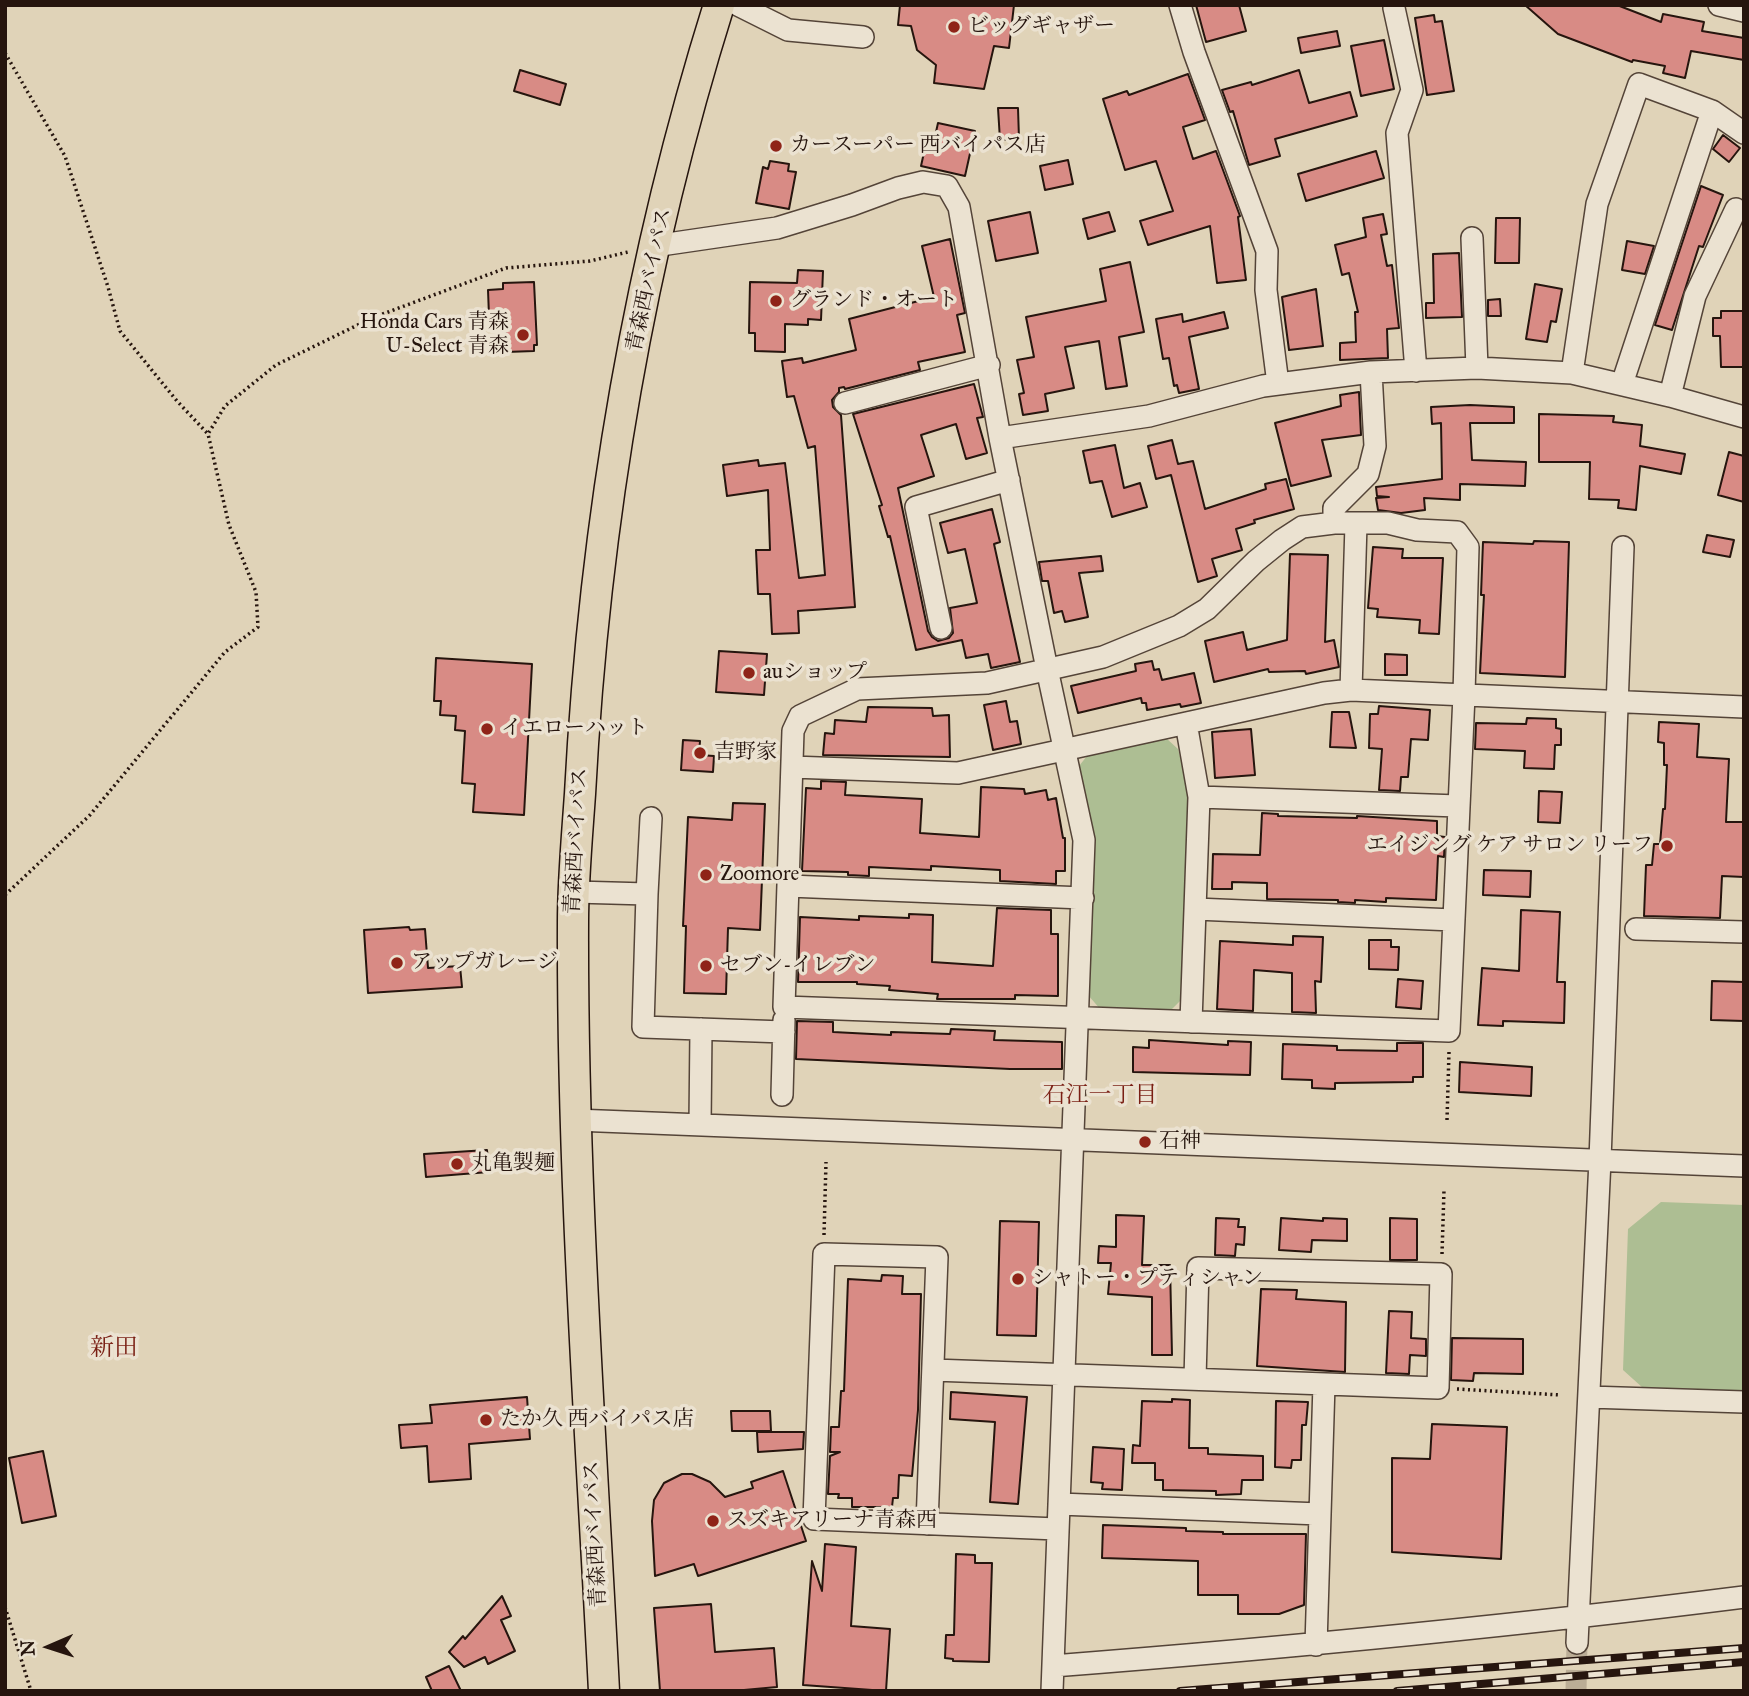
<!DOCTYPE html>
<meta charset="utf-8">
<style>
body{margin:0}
#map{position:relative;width:1749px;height:1696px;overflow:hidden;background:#e0d3b8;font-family:"IM FELL Great Primer",serif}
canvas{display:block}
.frame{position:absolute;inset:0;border:7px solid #26150e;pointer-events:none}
.north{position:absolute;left:14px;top:1612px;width:70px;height:70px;-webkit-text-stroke:5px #ebe2d1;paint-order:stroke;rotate:267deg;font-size:19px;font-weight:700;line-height:28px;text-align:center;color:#26150e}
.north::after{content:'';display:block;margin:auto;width:24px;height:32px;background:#26150e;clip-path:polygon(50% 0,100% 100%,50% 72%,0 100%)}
</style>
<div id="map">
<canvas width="1749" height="1696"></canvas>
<div class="frame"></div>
<div class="north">N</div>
</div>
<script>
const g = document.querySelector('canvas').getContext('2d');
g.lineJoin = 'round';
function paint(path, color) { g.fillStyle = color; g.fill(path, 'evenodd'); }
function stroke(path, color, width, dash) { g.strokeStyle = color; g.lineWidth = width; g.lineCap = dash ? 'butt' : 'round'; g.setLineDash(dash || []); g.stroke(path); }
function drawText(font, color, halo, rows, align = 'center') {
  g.font = font + ' "IM FELL Great Primer","Noto Serif JP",serif'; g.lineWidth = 7; g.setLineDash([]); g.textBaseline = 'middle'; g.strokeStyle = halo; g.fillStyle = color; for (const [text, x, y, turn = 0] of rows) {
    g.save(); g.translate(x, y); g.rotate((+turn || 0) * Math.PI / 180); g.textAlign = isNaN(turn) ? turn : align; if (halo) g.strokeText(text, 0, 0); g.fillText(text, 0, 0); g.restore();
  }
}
paint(new Path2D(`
 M1166,738L1178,749L1190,795L1182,999L1171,1010H1101L1088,995L1093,845L1079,766L1087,756Z
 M1661,1202L1744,1205V1392L1643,1388L1623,1370L1628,1229Z`), '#adbe93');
const building = new Path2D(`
 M900,5H1014L1009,48L994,46L984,89L934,83L936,65L917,50L911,26L898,25Z
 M1196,5H1239L1246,31L1206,42Z
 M1525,5H1617L1661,22L1663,14L1704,22L1702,31L1744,38V60L1691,51L1685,78L1663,73L1665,66L1633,60L1632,62L1558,34Z
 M1434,15L1435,22L1442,21L1454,91L1427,95L1415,18Z
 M1337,31L1340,46L1301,53L1298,38Z
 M1384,40L1394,89L1361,96L1351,46Z
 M520,70L566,84L560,105L514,91Z
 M1299,70L1309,103L1350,92L1357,116L1275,139L1280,156L1249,165L1233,111L1230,112L1222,90L1251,82L1252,85Z
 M1188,74L1205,120L1183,127L1193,159L1216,151L1240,216L1238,217L1246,280L1217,283L1210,226L1148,245L1140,221L1173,211L1156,161L1125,170L1103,99L1127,91L1129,95Z
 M998,108H1018L1019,139L1000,140Z
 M938,123L975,131L965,176L921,166L925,148L932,150Z
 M1723,135L1740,148L1729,162L1713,149Z
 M1376,151L1384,178L1306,201L1298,174Z
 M1068,160L1073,184L1045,190L1040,166Z
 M770,161L789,164L788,171L796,172L789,209L756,203L763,167L768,169Z
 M1701,186L1723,195L1703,247L1699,246L1672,330L1655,325Z
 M1030,212L1038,253L996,261L988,221Z
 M1109,212L1115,231L1088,239L1083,219Z
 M1383,214L1387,234L1381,235L1387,266L1392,265L1399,328L1387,329L1388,358L1340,360V343L1356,342L1355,312H1358L1349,273L1342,275L1335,245L1366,237L1363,218Z
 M1496,218H1520L1519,263H1495Z
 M950,239L965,313L957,315L965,352L918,362L920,370L845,389L844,387L839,388V392L832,400L833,407L841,415L855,607L798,611L799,633L772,634L770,594H758L756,550H770L768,490L727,496L723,465L758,460L759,466L785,463L799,578L825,575L815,446L808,448L794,396L787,397L782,361L802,358L803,363L856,350L849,319L934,297L922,246Z
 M1627,241L1654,246L1645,274L1622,270Z
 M1459,253L1462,317L1426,318V303H1434L1433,254Z
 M1130,262L1144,332L1119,337L1127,386L1106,389L1099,341L1065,347L1074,388L1045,394L1048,411L1023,415L1019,394L1024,393L1017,360L1034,357L1026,317L1106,301L1100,269Z
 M798,270L823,271L821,320L808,319V325L785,324V352L755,351V333H749L750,282L797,283Z
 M534,282L537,345H534V351L506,352L505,315L489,316L488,290L503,289V283Z
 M1535,284L1562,289L1556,322L1551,321L1547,342L1526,339Z
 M1316,289L1323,346L1289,350L1282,297Z
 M1500,299L1501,316H1488V300Z
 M1721,311H1744V367H1721L1720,336H1713V318H1721Z
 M1224,312L1228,328L1189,337L1199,389L1179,393L1177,385L1174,386L1169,358L1163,359L1156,319L1182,314L1183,322Z
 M974,384L983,417L977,418L987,453L966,459L956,424L921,435L934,476L898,488L928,631L932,637L938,641L949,638L953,633L950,608L977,603L965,549L948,553L940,523L992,509L1000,542L994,544L1020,662L991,668L988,654L966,658L962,640L916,650L890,536L888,537L879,506L882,505L853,414Z
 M1359,392L1361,435L1322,440L1331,476L1291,486L1275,423L1341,406L1340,395Z
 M1470,405L1514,407V423H1470L1472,460L1526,462L1525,486L1460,484V500L1424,498L1425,510L1401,513L1378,510L1376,498L1389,497L1377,496L1376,487L1442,479L1441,423L1432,424L1431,407Z
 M1539,414L1614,416L1613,422L1642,425L1640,446L1685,454L1681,474L1640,466L1636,510L1618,508L1619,500L1589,499L1590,462H1539Z
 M1172,440L1178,464L1193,461L1205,509L1266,489L1265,484L1286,479L1294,509L1254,520L1255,523L1236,529L1242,550L1212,559L1217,576L1198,582L1171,475L1156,479L1148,446Z
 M1115,445L1124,488L1140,483L1147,507L1112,517L1102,481L1090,483L1083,451Z
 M1729,452L1744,456V502L1718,495Z
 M1707,535L1734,540L1730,557L1703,552Z
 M1534,541L1569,542L1565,677L1480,673L1484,595H1481L1483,542L1533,544Z
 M1373,547L1403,549L1402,558H1443L1439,634L1419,633L1420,620L1377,617L1378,609L1368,608Z
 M1290,554L1328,555L1325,642L1334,640L1339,667L1306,674L1305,671L1269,672L1268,669L1214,682L1205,641L1243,632L1247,650L1287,640Z
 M1101,556L1103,571L1079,573L1088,617L1065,622L1062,611L1054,613L1048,581H1042L1039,562Z
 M719,651L767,654L764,695L716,692Z
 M1385,654L1407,655V675H1385Z
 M436,658L532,664L524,815L473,812L475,784L462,783L465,731L455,730L456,716L440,715L441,701H434Z
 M1152,661L1154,670L1159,669L1162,680L1194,673L1201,703L1181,707L1180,704L1147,710L1146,703H1142L1141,698L1078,713L1071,686L1136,671L1135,664Z
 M1006,701L1010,722L1017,721L1021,744L993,750L984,705Z
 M1379,706L1430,710L1428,740L1411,739L1408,777H1401L1400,791L1379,790L1382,749L1369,748L1370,714H1378Z
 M868,707L932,708L933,716L949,715L950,757L823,755L825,733L834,734L835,720L866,722Z
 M1332,712H1349L1356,748L1330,747Z
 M1527,718L1556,719V728L1561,729V745H1555L1554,769L1524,768L1525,751L1475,749L1476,723L1526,724Z
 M1659,722L1699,724L1697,757L1729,759L1726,822H1744V877L1722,876L1720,918L1644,916L1646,865H1652L1654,844H1660L1663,809H1665L1667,765H1664V743L1658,742Z
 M1251,729L1255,775L1215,778L1212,732Z
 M683,740L700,741L699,755L714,756L713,772L681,770Z
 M821,781L846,782L845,795L922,799L920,833L979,837L981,787L1024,789L1025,794L1046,790L1048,800L1056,798L1063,838H1065V871H1056V884L1000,881V870L931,866V870L869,867V876L848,875V872L802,871L806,788L821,789Z
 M1539,791L1562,792L1560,823L1538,822Z
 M733,803L765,804L760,930L728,928L726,994L684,993L686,926H683L688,817L732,820Z
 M1262,813L1278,814V816L1357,818V816L1437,821V836L1445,837L1444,857L1438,856L1436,900L1386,898V902L1355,900V903L1338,902V900L1267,899V883L1232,882V889H1212L1213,854L1260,855Z
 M1484,870L1531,871L1530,897L1483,895Z
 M997,908L1051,910V934H1058V996L1015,995V999H937L938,994L889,990L890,986L857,984V982H798L800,917L859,920V916L909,918V914L933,915L932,962L993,966Z
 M1521,910L1560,912L1557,982H1565L1564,1023L1503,1021V1026L1478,1025L1482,968L1519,971Z
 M409,927L410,930L425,929L428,968L460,966L462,987L368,993L364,930Z
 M1293,936L1323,937L1321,982L1315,981L1316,1013L1292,1012V973L1254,970L1253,1011L1217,1009L1220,941L1293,945Z
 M1369,940H1391V947H1399L1398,970L1369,969Z
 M1398,979L1423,981L1421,1009L1396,1007Z
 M1712,981L1744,982V1021L1711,1020Z
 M797,1021L833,1022V1032L891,1035V1032L950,1034L951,1029L995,1031L994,1040L1062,1042V1069H1010L796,1059Z
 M1149,1040L1228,1045V1041L1251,1042L1250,1075L1133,1072V1047L1149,1048Z
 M1397,1043H1423V1077H1413V1082L1335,1083V1089L1312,1088V1080L1282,1079L1283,1044L1337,1046V1050L1397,1051Z
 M1460,1062L1532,1067L1531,1096L1459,1092Z
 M487,1150L489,1172L426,1177L424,1154Z
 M1116,1215L1144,1216L1142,1265H1170L1172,1355H1152V1297L1108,1294L1111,1263H1098L1099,1246L1116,1247Z
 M1216,1218L1239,1219L1238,1227H1245L1244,1245L1236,1244L1235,1256L1215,1255Z
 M1281,1218L1323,1221V1218L1347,1219V1241L1312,1240L1311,1252L1279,1250Z
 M1390,1218L1417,1219V1260H1390Z
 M1000,1221L1039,1222L1036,1336L997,1335Z
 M882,1275L903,1276L902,1294H921L918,1410L912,1476L899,1475L898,1498H893L892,1507H852V1498H838L839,1494H828L830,1456L840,1452H830L831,1427H839L841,1391H844L848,1279L881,1281Z
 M1261,1289L1297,1290L1296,1299L1346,1302L1345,1372L1257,1366Z
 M1389,1311L1412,1312L1411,1338L1426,1339V1356L1410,1355L1409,1374L1386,1373Z
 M1452,1338L1523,1339V1374L1474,1373L1473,1381L1451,1380Z
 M951,1392L1027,1397L1018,1504L990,1502L995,1422L950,1419Z
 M527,1397L530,1439L469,1444L471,1479L429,1482L427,1446L401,1448L399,1425L432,1423L430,1405Z
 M1172,1399L1190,1400L1189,1448H1208V1454L1263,1456V1480H1242L1241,1494L1216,1495V1491L1163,1490V1480H1155V1463H1132L1133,1445L1140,1446L1142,1401L1172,1402Z
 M1276,1401L1308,1402L1306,1425H1302L1301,1460H1292L1291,1468L1275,1467Z
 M731,1411H770L771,1431H732Z
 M1432,1424L1507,1427L1501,1559L1392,1552V1458L1430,1459Z
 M757,1432H804L803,1449L758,1452Z
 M1093,1447L1124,1449L1122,1490L1102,1489L1103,1483L1091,1482Z
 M43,1451L56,1516L22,1523L9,1458Z
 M783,1471L806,1541L698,1576L694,1564L655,1576L652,1521L654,1500L664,1483L682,1474H692L710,1482L725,1497L753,1488L751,1482Z
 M1103,1525L1186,1528V1531L1223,1532V1534H1306L1304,1605L1279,1614H1238V1595H1198V1561L1102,1558Z
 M825,1544L856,1547L851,1626L890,1629L886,1691L803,1685L812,1561L822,1591Z
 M956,1554L975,1555V1563H992L989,1662L953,1661V1659L945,1658L946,1635H954Z
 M502,1596L511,1616L501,1620L515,1651L488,1664L485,1657L464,1667L449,1652L463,1636L465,1639Z
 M711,1604L715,1652L774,1648L777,1687L733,1691H660L654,1608Z
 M449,1666L461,1691H432L426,1677Z`);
paint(building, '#d88b85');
stroke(building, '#26150e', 2);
stroke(new Path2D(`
 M1576,1691L1577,1643`), '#bbad96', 21, [21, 10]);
const minor = new Path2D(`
 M738,5L788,30L863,37
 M1180,5L1194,52L1267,251L1266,290L1278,384
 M1719,5L1744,11
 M1394,8L1412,90L1397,133L1416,371
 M1472,238L1477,368
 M654,246L777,228L852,205L898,188L923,182L947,186L959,207L1000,438L1149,416L1263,386L1371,372L1477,368L1572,373L1670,396L1744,417
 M1572,373L1597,204L1639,84L1712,111L1744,133
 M1622,384L1712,111
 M1670,396L1695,296L1736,209
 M845,403L989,365
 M1000,438L1047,669L1084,840L1052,1691
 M1334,523H1388L1417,530L1457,532L1468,547L1464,695L1449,1031L784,1007L793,731L800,716L857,689L987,683L1103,657L1179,626L1207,609L1256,561L1282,540L1302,527Z
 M1334,523V508L1368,474L1375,446L1371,372
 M941,628L916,507L1009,480
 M1351,690L1356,524
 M1186,723L1199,797L1191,1022
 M792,767L958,773L1324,693L1351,690L1744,707
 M1199,797L1458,806
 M789,886L1083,898
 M575,892L647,894L643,1027L784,1032
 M647,894L651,818
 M1196,909L1453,920
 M1636,929L1744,932
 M782,1095L784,1020
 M575,1120L1744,1166
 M700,1125L701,1029
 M933,1370L1438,1388L1441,1274L1198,1268L1195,1379
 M1589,1397L1744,1402
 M1059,1504L1320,1514
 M927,1524L937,1257L824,1254L814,1519L1057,1529
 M1577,1643L1600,1160L1623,547
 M1316,1645L1324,1384
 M1053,1666C1284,1648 1514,1626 1744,1597`);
const highway = new Path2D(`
 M604,1691C591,1435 572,1178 573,922C573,880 577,837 580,794C594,528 639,260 719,5`);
stroke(minor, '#544438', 24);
stroke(highway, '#26150e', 33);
stroke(new Path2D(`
 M5,53L65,156L108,287L120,331L177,401L208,434
 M5,895L90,815L225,652L258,627L256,592L229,525L208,434L225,406L276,365L372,318L506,268L590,261L628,252
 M1447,1120L1449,1052
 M824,1235L826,1162
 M1442,1254L1444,1190
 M1457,1389L1561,1395
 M5,1607L31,1691`), '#26150e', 3.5, [2, 3.5]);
stroke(minor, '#ebe2d1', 21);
stroke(highway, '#e0d3b8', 30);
const rail = new Path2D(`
 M1180,1691L1744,1648
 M1397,1691L1744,1662`);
stroke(rail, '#26150e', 8);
stroke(rail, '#ebe2d1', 5, [16]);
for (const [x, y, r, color] of [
 [954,27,7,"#8f2418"],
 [776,146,7,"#8f2418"],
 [776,301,7,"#8f2418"],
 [523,335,7,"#8f2418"],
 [749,673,7,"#8f2418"],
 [487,729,7,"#8f2418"],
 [700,753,7,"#8f2418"],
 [1667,846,7,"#8f2418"],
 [706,875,7,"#8f2418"],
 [397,963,7,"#8f2418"],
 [706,966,7,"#8f2418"],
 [1145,1142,7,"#8f2418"],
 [457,1164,7,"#8f2418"],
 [1018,1279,7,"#8f2418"],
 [486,1420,7,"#8f2418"],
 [713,1521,7,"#8f2418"]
]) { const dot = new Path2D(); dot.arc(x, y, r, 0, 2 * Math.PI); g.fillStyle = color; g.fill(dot); stroke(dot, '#ebe2d1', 2.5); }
drawText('21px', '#26150e', '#ebe2d1', [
 ["ビッグギャザー",968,27],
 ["カースーパー 西バイパス店",790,146],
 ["グランド・オート",790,301],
 ["Honda Cars 青森",509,323,"right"],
 ["U-Select 青森",509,347,"right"],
 ["auショップ",763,673],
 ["イエローハット",501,729],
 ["吉野家",714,753],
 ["エイジング ケア サロン リーフ",1653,846,"right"],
 ["Zoomore",720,875],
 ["アップガレージ",411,963],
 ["セブン-イレブン",720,966],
 ["石神",1159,1142],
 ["丸亀製麺",471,1164],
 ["シャトー・プティシャン",1032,1279],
 ["たか久 西バイパス店",500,1420],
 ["スズキアリーナ青森西",727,1521]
], 'left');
drawText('21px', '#26150e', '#ebe2d1', [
 ["青森西バイパス",650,280,-78],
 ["青森西バイパス",577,841,-87],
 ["青森西バイパス",596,1534,-93]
]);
drawText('23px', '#7a1f14', '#ebe2d1', [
 ["石江一丁目",1100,1096]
]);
drawText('24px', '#7a1f14', '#ebe2d1', [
 ["新田",114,1349]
]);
</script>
